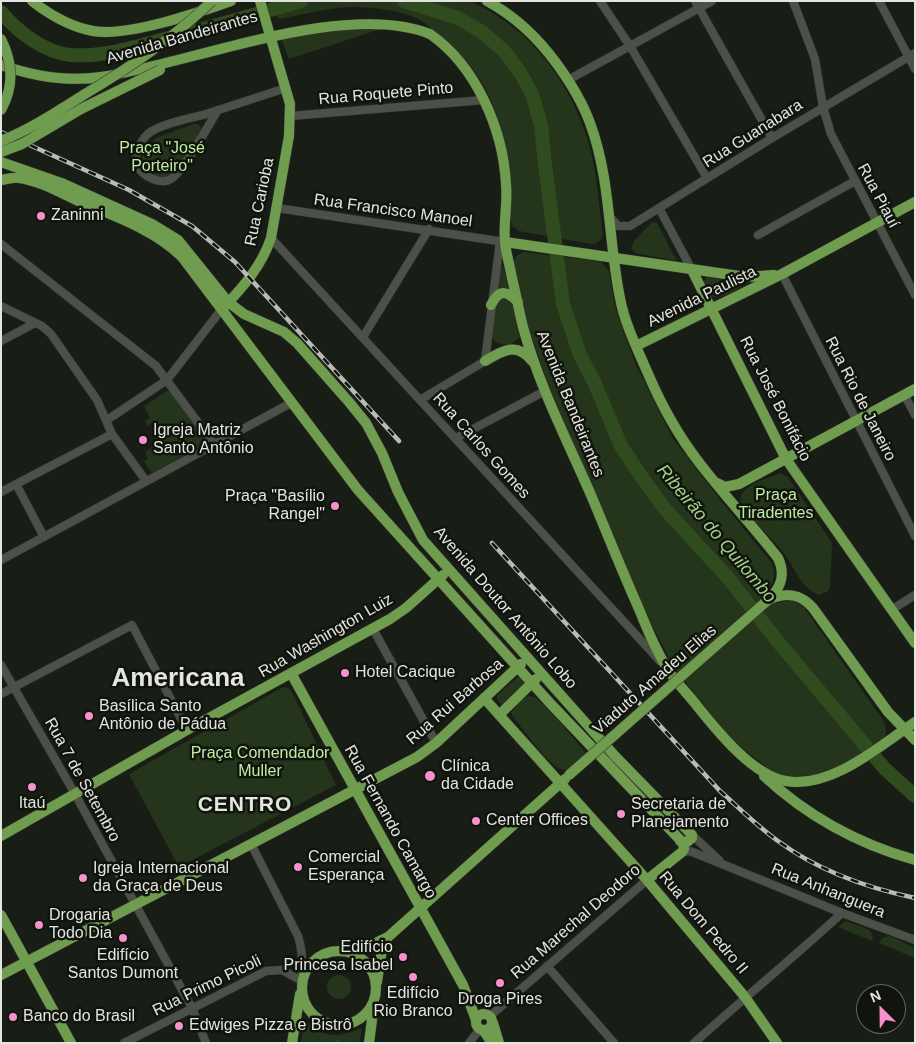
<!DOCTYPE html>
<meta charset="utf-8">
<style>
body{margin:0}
#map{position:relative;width:916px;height:1044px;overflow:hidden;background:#181d16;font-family:Helvetica,sans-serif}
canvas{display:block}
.frame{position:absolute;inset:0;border:2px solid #e2e5e0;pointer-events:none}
.north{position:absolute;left:856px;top:984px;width:50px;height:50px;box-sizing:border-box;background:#10140d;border:1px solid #646861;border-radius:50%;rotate:337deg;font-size:14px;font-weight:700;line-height:20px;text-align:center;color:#e2e5e0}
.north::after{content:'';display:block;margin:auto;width:18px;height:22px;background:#f790ce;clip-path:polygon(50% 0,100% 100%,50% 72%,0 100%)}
</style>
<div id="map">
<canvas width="916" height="1044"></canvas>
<div class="frame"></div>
<div class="north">N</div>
</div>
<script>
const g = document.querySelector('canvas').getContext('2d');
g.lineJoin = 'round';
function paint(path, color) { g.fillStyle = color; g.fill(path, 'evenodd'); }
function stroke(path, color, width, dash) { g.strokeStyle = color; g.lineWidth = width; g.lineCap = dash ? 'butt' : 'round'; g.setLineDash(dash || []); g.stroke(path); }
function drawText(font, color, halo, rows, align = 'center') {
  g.font = font + ' Helvetica,sans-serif'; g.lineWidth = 5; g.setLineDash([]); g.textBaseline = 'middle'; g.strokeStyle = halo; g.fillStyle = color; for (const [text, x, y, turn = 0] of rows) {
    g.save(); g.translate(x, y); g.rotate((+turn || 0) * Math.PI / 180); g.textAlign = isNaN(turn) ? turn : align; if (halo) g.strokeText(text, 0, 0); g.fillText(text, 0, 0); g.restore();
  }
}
paint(new Path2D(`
 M270,1H470C531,28 573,85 590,148C597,174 599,207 603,235C601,241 597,244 591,244L519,231L512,226L510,218C509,199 512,177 508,157C498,107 484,74 445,40C435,31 424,21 411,16C395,10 376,8 359,7C333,6 306,14 280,19C273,15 269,10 270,1Z
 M358,23L390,26L289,59L281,38Z
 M193,124H198L202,128V131L173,175L167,179H160L142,168L140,165V160L148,147L156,138Z
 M652,222L657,223L677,261L635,253L631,248L634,241Z
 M524,252L597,261L602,263L609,271L614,302L625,336L637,367L672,437L718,497L772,563C776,576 774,583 766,593L775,603L790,600L803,606L885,723L886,733L884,738L859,756L821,774L791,777L777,775L733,741L695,694L674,667L636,595L548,384L525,318L513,263L517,255Z
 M502,266L504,268L521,335C513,347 500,348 491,337L500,267Z
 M706,277L745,283C740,288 717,302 712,296C708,293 706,285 704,281Z
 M167,391L171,392L204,438L203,445L154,472L150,471L144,461L148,458L145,452L159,443L155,438L162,433L154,422L148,426L145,421L150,418L144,406Z
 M780,473L788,477L832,543L830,587L828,591L819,595C798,586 795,566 782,551C769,535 752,521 741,503C737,487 763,480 775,475Z
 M520,675L525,683L502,705L497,699V695Z
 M283,687L288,688L292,692L336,785L179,867L129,774Z
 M527,696L535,697L556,717L586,753L568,770C565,769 562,770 560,769C549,765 518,724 511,713L518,703Z
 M845,921L870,930L873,937L872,941L838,927Z
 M890,936L915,948V958L879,943L882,938Z
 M327 987a12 12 0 1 1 24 0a12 12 0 1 1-24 0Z
 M304,1019C323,1039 338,1038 362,1028L359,1043H301Z`), '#25351b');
stroke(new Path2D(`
 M338,1043V1041`), '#304b1d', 2.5);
stroke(new Path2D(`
 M404,1L458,18L482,32L504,51L520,72L532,94L541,125L545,164L563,304L580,355L595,384L621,446L643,479L665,509L729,579L779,643L885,769L915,796
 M1,12C18,32 45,53 71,55C102,57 132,48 161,40C208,28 254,15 301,1`), '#304b1d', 14);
const minor = new Path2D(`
 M600,1L630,46L707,178
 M695,1L772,138
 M793,1L815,59L823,107L831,134L915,295
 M879,1L915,69
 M568,80L712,1
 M218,110C207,127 186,168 171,179C158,187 132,171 136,156C139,148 141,139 149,133C161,124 187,119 203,115C231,106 258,97 286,88
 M290,116L484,100
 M277,208L505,242
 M659,208L692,270
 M610,217L618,226H630L772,138L915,53
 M758,235L855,181
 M271,238L660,661
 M1,244L156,366L214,444
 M782,274L915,536
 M1,306L42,326L51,334L97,400L112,434L146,481
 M363,337L429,229
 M1,341L35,323
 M904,394L915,415
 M420,400L485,361L500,241
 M107,420L167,380L221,310
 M456,438L545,391
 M16,484L44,537
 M1,492L112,434
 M1,560L291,403
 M891,610L915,595
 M373,629L436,743
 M1,665L75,794L192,1008L206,1043
 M1,694L132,625L187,730
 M692,835L719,860
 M251,844L298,936C303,951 303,965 302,981
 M682,852L690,851L842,913L915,940
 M547,966L614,1043
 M490,1016L647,880
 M124,1043L266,971L282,970L302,981
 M469,1043L480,1029
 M694,1043C743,999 794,957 842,913`);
const major = new Path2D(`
 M32,1C50,15 71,27 93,31C128,37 197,13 231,1
 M487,1C515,16 538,38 557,64C570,82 582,101 590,123C611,179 608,240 620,298C624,322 639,353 649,376C662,406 678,435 698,461C723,494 752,525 778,558C786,575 781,588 768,600
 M1,65C33,76 68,82 101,77C193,63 344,0 430,34C476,66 503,129 506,184C508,204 503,223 505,242C506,254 510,266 512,278C516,294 519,311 523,327C539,386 567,440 591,495C607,533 622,571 639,609C647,629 655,649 667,668C674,680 685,691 694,702C715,728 751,775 786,781C831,789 880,746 915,722
 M1,162L64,184L152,224L178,240L228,302L244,314L284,332L297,343L349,402L366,423L382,453L398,492L423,540L615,756L692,835V838L687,842L680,841
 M1,180C8,179 14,177 20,178C39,181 57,191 74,199C110,215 153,228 182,257L358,490L549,702L683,843L684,849L682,852L647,880
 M505,242L746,277L774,275
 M692,270L786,459L915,643
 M491,305C499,289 506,290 518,302
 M225,306C244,286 262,265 271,238L289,136L290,104L260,1
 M636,346L782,274L915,202
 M485,361C503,350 517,342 532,361
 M717,483L725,487L739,484L915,389
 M770,599C787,592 801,594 813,608L888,712L915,740
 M291,673L463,985L476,1020
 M484,698L647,880L745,997L777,1043
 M499,715L536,679
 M764,776C807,816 858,844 915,860
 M1,836L187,730L390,619L406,608L443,575
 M1,915L71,1043
 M302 988a37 37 0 1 1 74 0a37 37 0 1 1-74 0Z
 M344,951L367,947L388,937L565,779
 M1,975L417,757L436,743L521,664
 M377,982L382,949L388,937
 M476 1022a8 8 0 1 1 16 0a8 8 0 1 1-16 0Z
 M493,1023L499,1043
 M483,1030L492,1043
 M292,1043L300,994
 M369,1043L374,1004`);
stroke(minor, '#353834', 9);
stroke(major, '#353834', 11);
stroke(minor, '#4b5048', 8);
stroke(major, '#6f9c4e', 10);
const rail = new Path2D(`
 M1,132L129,190L192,226L235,262L399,441
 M492,543L720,791C739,808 757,826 778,841C817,870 868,888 915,898`);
stroke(rail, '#b8bbb6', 4.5);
stroke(rail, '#10140d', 2.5, [8]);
const majorBridge = new Path2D(`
 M1,39C13,63 14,87 1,110
 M1,141C31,129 58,111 85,94C132,66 172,39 212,1
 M1,152L22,144L81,109L160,70
 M569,775L768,600`);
stroke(majorBridge, '#353834', 11, []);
stroke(majorBridge, '#6f9c4e', 10);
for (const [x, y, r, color] of [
 [41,216,5,"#f790ce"],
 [143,440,5,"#f790ce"],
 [335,506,5,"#f790ce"],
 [345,673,5,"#f790ce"],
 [89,716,5,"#f790ce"],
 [430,776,6,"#f790ce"],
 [32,787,5,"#f790ce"],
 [621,814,5,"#f790ce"],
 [476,821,5,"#f790ce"],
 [298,867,5,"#f790ce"],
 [83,878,5,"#f790ce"],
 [39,925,5,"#f790ce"],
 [123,938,5,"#f790ce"],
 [403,957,5,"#f790ce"],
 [413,977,5,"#f790ce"],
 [500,983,5,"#f790ce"],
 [13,1017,5,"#f790ce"],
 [179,1026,5,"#f790ce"]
]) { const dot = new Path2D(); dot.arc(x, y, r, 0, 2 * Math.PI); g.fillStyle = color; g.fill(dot); stroke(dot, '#10140d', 2); }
drawText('16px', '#e2e5e0', '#10140d', [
 ["Avenida Bandeirantes",182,38,-16],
 ["Rua Roquete Pinto",386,94,-5],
 ["Rua Guanabara",753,134,-32],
 ["Rua Piauí",878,196,62],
 ["Rua Carioba",260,202,-78],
 ["Rua Francisco Manoel",393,211,8],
 ["Avenida Paulista",702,297,-26],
 ["Rua José Bonifácio",775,399,63],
 ["Rua Rio de Janeiro",860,399,63],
 ["Avenida Bandeirantes",570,404,68],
 ["Rua Carlos Gomes",481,446,48],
 ["Avenida Doutor Antônio Lobo",505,608,49],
 ["Rua Washington Luiz",326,636,-30],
 ["Viaduto Amadeu Elias",655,680,-41],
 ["Rua Rui Barbosa",455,702,-41],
 ["Rua 7 de Setembro",82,780,61],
 ["Rua Fernando Camargo",390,822,61],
 ["Rua Anhanguera",828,891,22],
 ["Rua Marechal Deodoro",576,922,-41],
 ["Rua Dom Pedro II",703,923,50],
 ["Rua Primo Picoli",207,986,-26]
]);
drawText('16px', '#beeca2', '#10140d', [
 ["Praça \"José",162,149],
 ["Porteiro\"",162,167],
 ["Praça",776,496],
 ["Tiradentes",776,514],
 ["Praça Comendador",260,754],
 ["Muller",260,772]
]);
drawText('16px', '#e2e5e0', '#10140d', [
 ["Zaninni",51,216],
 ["Igreja Matriz",153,431],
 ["Santo Antônio",153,449],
 ["Praça \"Basílio",325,497,"right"],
 ["Rangel\"",325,515,"right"],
 ["Hotel Cacique",355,673],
 ["Basílica Santo",99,707],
 ["Antônio de Pádua",99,725],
 ["Clínica",441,767],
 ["da Cidade",441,785],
 ["Itaú",32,804,"center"],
 ["Secretaria de",631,805],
 ["Planejamento",631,823],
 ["Center Offices",486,821],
 ["Comercial",308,858],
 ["Esperança",308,876],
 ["Igreja Internacional",93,869],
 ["da Graça de Deus",93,887],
 ["Drogaria",49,916],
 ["Todo Dia",49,934],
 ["Edifício",393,948,"right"],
 ["Princesa Isabel",393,966,"right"],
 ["Edifício",123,956,"center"],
 ["Santos Dumont",123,974,"center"],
 ["Edifício",413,994,"center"],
 ["Rio Branco",413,1012,"center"],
 ["Droga Pires",500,1000,"center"],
 ["Banco do Brasil",23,1017],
 ["Edwiges Pizza e Bistrô",189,1026]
], 'left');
drawText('italic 18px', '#a3d087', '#10140d', [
 ["Ribeirão do Quilombo",716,534,50]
]);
g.letterSpacing = '1px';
drawText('bold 21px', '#e2e5e0', '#10140d', [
 ["CENTRO",245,805]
]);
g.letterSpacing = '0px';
drawText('bold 26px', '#e2e5e0', '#10140d', [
 ["Americana",178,679]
]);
</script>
